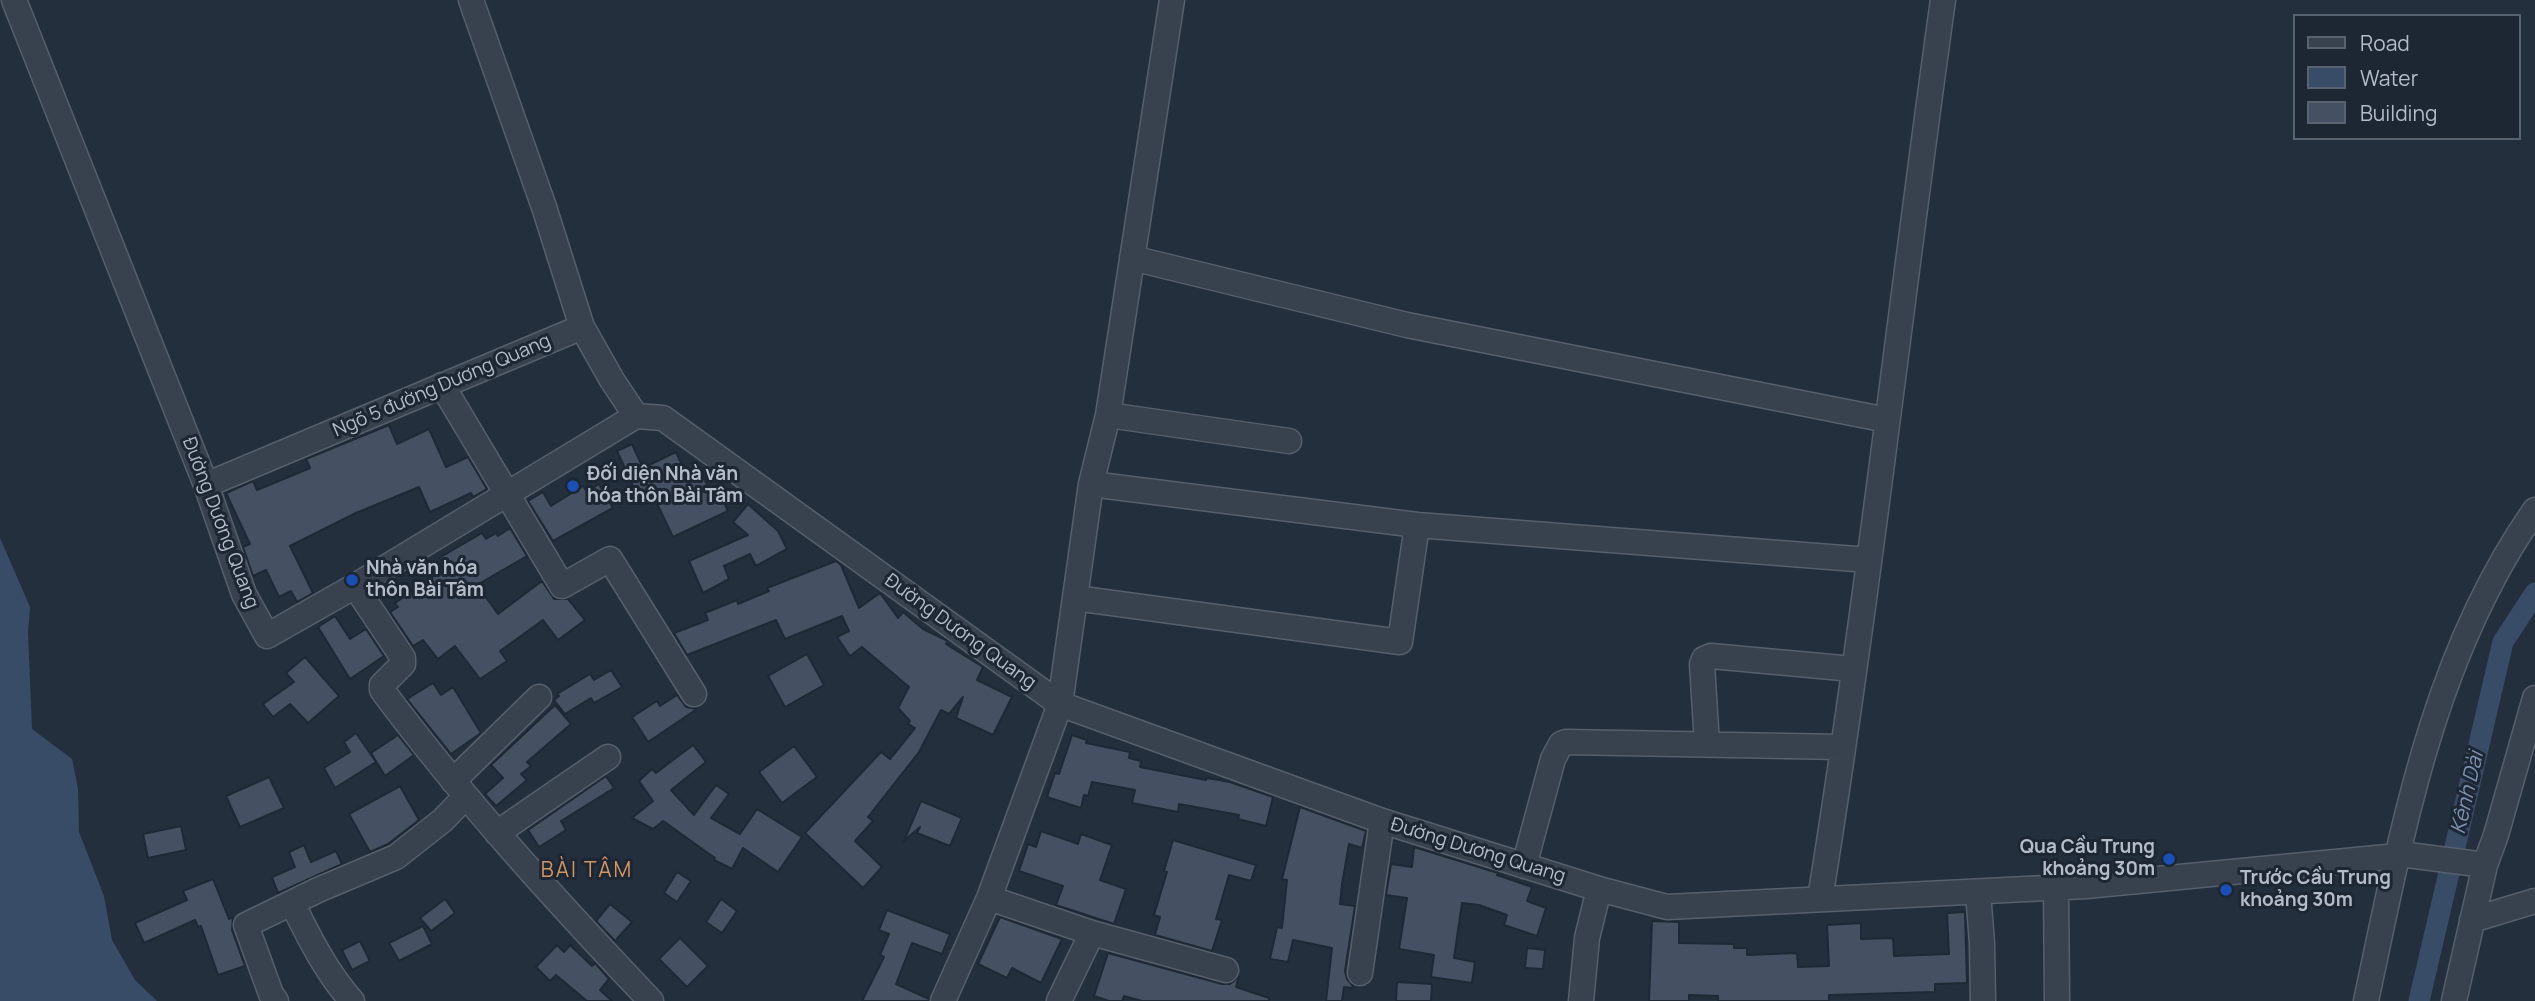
<!DOCTYPE html>
<meta charset="utf-8">
<style>
body{margin:0}
#map{position:relative;width:2535px;height:1001px;overflow:hidden;background:#242f3e;font-family:Manrope,sans-serif}
canvas{display:block}
.legend{position:absolute;left:2293px;top:14px;width:228px;height:126px;box-sizing:border-box;background:#1d2633;border:2px solid #59626f;margin:0;padding:9px 12px;list-style:none;font-size:21px;color:#b4bcc9}
.legend li{display:flex;align-items:center;gap:14px;height:35px}
.legend b{width:35px;border:2px solid #59626f}
</style>
<div id="map">
<canvas width="2535" height="1001"></canvas>
<ul class="legend">
<li><b style="height:9px;background:#38414e"></b>Road</li>
<li><b style="height:19px;background:#394c67"></b>Water</li>
<li><b style="height:19px;background:#455162"></b>Building</li>
</ul>
</div>
<script>
const g = document.querySelector('canvas').getContext('2d');
g.lineJoin = 'round';
function paint(path, color) { g.fillStyle = color; g.fill(path, 'evenodd'); }
function stroke(path, color, width, dash) { g.strokeStyle = color; g.lineWidth = width; g.lineCap = dash ? 'butt' : 'round'; g.setLineDash(dash || []); g.stroke(path); }
function drawText(font, color, halo, rows, align = 'center') {
  g.font = font + ' Manrope,sans-serif'; g.lineWidth = 6; g.setLineDash([]); g.textBaseline = 'middle'; g.strokeStyle = halo; g.fillStyle = color; for (const [text, x, y, turn = 0] of rows) {
    g.save(); g.translate(x, y); g.rotate((+turn || 0) * Math.PI / 180); g.textAlign = isNaN(turn) ? turn : align; if (halo) g.strokeText(text, 0, 0); g.fillText(text, 0, 0); g.restore();
  }
}
paint(new Path2D(`
 M0,538L30,607L28,633L32,729L72,759L78,789L79,832L104,896L112,940L135,980L157,1001H0Z`), '#394c67');
stroke(new Path2D(`
 M2419,1001L2503,642L2535,593`), '#394c67', 21);
const building = new Path2D(`
 M389,425L397,444L429,429L446,467L468,457L487,489L473,497L471,493L430,512L419,487L356,513L290,546L313,593L297,602L291,591L279,597L266,570L253,576L243,547L250,544L226,493L253,481L257,490L310,468L306,459Z
 M632,444L643,468L676,452L687,476L700,470L714,500L721,496L728,511L673,537L652,493L639,499L617,451Z
 M599,484L613,508L553,541L528,501L543,492L551,506L583,486L587,492Z
 M748,504L778,531L787,549L756,566L750,554L724,566L729,579L703,593L689,561L748,535L733,522Z
 M510,528L527,556L477,585L498,614L542,581L554,599H568L585,620L558,640L543,620L500,651L507,661L480,679L455,646L438,659L423,640L413,646L390,612L398,607L395,603L446,568L439,558L482,533L486,539L496,533L498,536Z
 M836,561L841,565L859,608L880,593L898,618L903,612L923,629L948,641L946,644L983,667L977,680L1012,697L993,735L956,718L963,697L949,714L941,710L919,752L868,817L873,821L855,841L882,867L863,888L805,833L881,752L890,759L915,728L908,724L910,721L898,708L909,687L862,647L850,656L837,637L849,631L842,616L785,639L776,620L687,655L674,633L708,620L705,613L737,600L738,604L769,591L767,588Z
 M335,616L350,639L366,629L384,656L350,679L318,627Z
 M807,654L824,685L785,707L768,676Z
 M305,657L339,696L308,723L290,704L273,717L263,704L294,682L286,673Z
 M611,670L622,687L594,703L591,698L565,714L554,700L559,696L557,694L590,674L594,680Z
 M433,683L441,695L453,687L481,733L451,754L407,699Z
 M677,695L686,707L697,709L648,742L632,717L657,701L660,706Z
 M555,705L571,724L527,762L531,766L521,774L527,780L496,806L485,794L503,778L491,765Z
 M356,733L376,762L335,788L324,768L350,752L344,742Z
 M398,735L414,755L385,776L371,753Z
 M1072,735L1087,740L1086,743L1130,752L1129,758L1141,761L1140,767L1206,780L1207,778L1230,782L1273,797L1266,826L1238,819L1239,815L1179,804L1178,812L1132,803L1135,790L1092,782L1088,796L1084,795L1081,808L1047,797L1055,773L1059,774Z
 M693,745L706,762L671,790L694,815L716,785L729,794L711,818L740,834L757,809L802,837L778,872L743,848L732,869L714,860L715,858L663,821L653,829L632,818L653,801L639,781L652,769L656,773Z
 M794,746L817,777L782,803L759,772Z
 M606,776L614,788L561,821L566,830L539,847L528,830Z
 M269,777L284,808L240,827L226,796Z
 M400,786L419,820L388,844L370,852L349,814Z
 M921,801L962,818L950,846L917,833L920,827L904,841Z
 M1300,807L1366,831L1362,848L1349,844L1342,884L1340,904L1355,906L1345,971L1347,979L1353,986L1352,988L1344,987L1342,1001H1326L1332,948L1293,940L1288,962L1270,959L1277,927L1282,928L1287,880L1282,879Z
 M181,826L186,850L148,858L143,834Z
 M1041,831L1078,844L1081,834L1112,845L1100,880L1126,889L1114,924L1056,905L1063,886L1019,871L1028,844L1036,847Z
 M1173,840L1256,865L1251,881L1229,875L1216,919L1222,920L1212,951L1155,935L1160,917L1154,915L1167,872L1164,871Z
 M304,845L311,862L336,851L342,864L278,893L272,877L295,867L289,852Z
 M1414,847L1498,873L1497,875L1532,887L1527,901L1546,908L1537,936L1504,925L1507,915L1479,905L1462,903L1454,958L1475,962L1472,983L1431,977L1434,955L1399,949L1407,898L1386,895L1391,864L1412,867Z
 M677,872L691,881L677,902L664,893Z
 M213,879L229,919L233,917L232,930L245,966L218,975L201,926L198,927L195,920L144,943L135,923L187,900L183,891Z
 M445,899L455,913L431,931L420,918Z
 M721,899L737,911L722,933L706,922Z
 M610,904L632,922L615,941L596,921Z
 M887,910L950,934L942,954L912,943L896,984L929,999L928,1001H862L884,957L880,955L889,934L879,930Z
 M1965,912L1967,983L1935,984V992L1829,995V1001H1718V996L1689,995V1001H1649L1652,921L1679,922V943L1734,944V948H1747V955L1797,953L1798,967L1829,966L1827,925L1861,923V939L1893,938L1894,956L1949,954L1947,913Z
 M1000,917L1062,939L1041,983L1012,968L1007,978L978,964Z
 M423,926L432,944L399,961L389,943Z
 M680,938L708,966L687,987L659,959Z
 M360,941L370,961L352,970L342,950Z
 M557,945L564,952L570,945L592,966L595,963L609,979L600,990L612,1001H587L556,975L550,981L536,967Z
 M1527,948L1545,950L1543,969L1525,968Z
 M1108,953L1222,984H1230L1239,977L1236,987L1269,998V1001H1142L1124,996L1122,1001H1109L1094,996Z
 M1397,982L1432,984L1431,1001H1396Z`);
paint(building, '#455162');
stroke(building, '#1f2835', 2);
const minor = new Path2D(`
 M14,0L206,485L244,594L267,636L355,586L636,416L663,418L1060,704L1382,821L1599,889L1667,907L2086,886L2408,855L2485,865L2496,835L2535,698
 M471,0L544,207L582,327
 M1132,258L1407,325L1887,420
 M442,385L562,586L610,559L694,694
 M1108,415L1289,441
 M1091,484L1417,525L1869,560
 M206,485L582,327L612,380L636,416
 M355,586L403,658V664L382,685V690C464,800 556,901 651,1001
 M1075,598L1400,642L1417,525
 M1707,744L1702,664L1704,659L1711,656L1853,669
 M453,781L539,697
 M497,833L608,757
 M1524,866L1553,759L1561,744L1566,742L1842,747
 M2056,887L2057,1001
 M1978,892L1982,943L1983,1001
 M989,898L1092,933L1226,970
 M1820,899C1868,601 1901,300 1943,0
 M292,903C309,937 326,972 352,1001
 M2472,920L2535,901
 M1360,973L1382,821
 M276,1001L271,994L246,925L318,890L396,857L443,820L466,796
 M943,1001L989,898L1060,704L1091,484L1108,415L1172,0
 M1059,1001L1092,933
 M1581,1001L1587,938L1599,889
 M2366,1001C2402,832 2433,655 2535,510
 M2454,1001L2485,865`);
stroke(minor, '#565f6c', 27);
stroke(minor, '#38414e', 24);
for (const [x, y, r, color] of [
 [573,486,7,"#1a4fb4"],
 [352,580,7,"#1a4fb4"],
 [2169,859,7,"#1a4fb4"],
 [2226,890,7,"#1a4fb4"]
]) { const dot = new Path2D(); dot.arc(x, y, r, 0, 2 * Math.PI); g.fillStyle = color; g.fill(dot); stroke(dot, '#1d2633', 2.5); }
drawText('19px', '#b4bcc9', '#1d2633', [
 ["Ngõ 5 đường Dương Quang",442,386,-23],
 ["Đường Dương Quang",220,523,69],
 ["Đường Dương Quang",960,632,36],
 ["Đường Dương Quang",1478,851,17]
]);
drawText('bold 19px', '#b4bcc9', '#1d2633', [
 ["Đối diện Nhà văn",587,475],
 ["hóa thôn Bài Tâm",587,497],
 ["Nhà văn hóa",366,569],
 ["thôn Bài Tâm",366,591],
 ["Qua Cầu Trung",2155,848,"right"],
 ["khoảng 30m",2155,870,"right"],
 ["Trước Cầu Trung",2240,879],
 ["khoảng 30m",2240,901]
], 'left');
drawText('italic 21px', '#7c92b1', '#1d2633', [
 ["Kênh Dài",2468,793,-77]
]);
g.letterSpacing = '2px';
drawText('21px', '#d59563', '#1d2633', [
 ["BÀI TÂM",587,871]
]);
g.letterSpacing = '0px';
</script>
